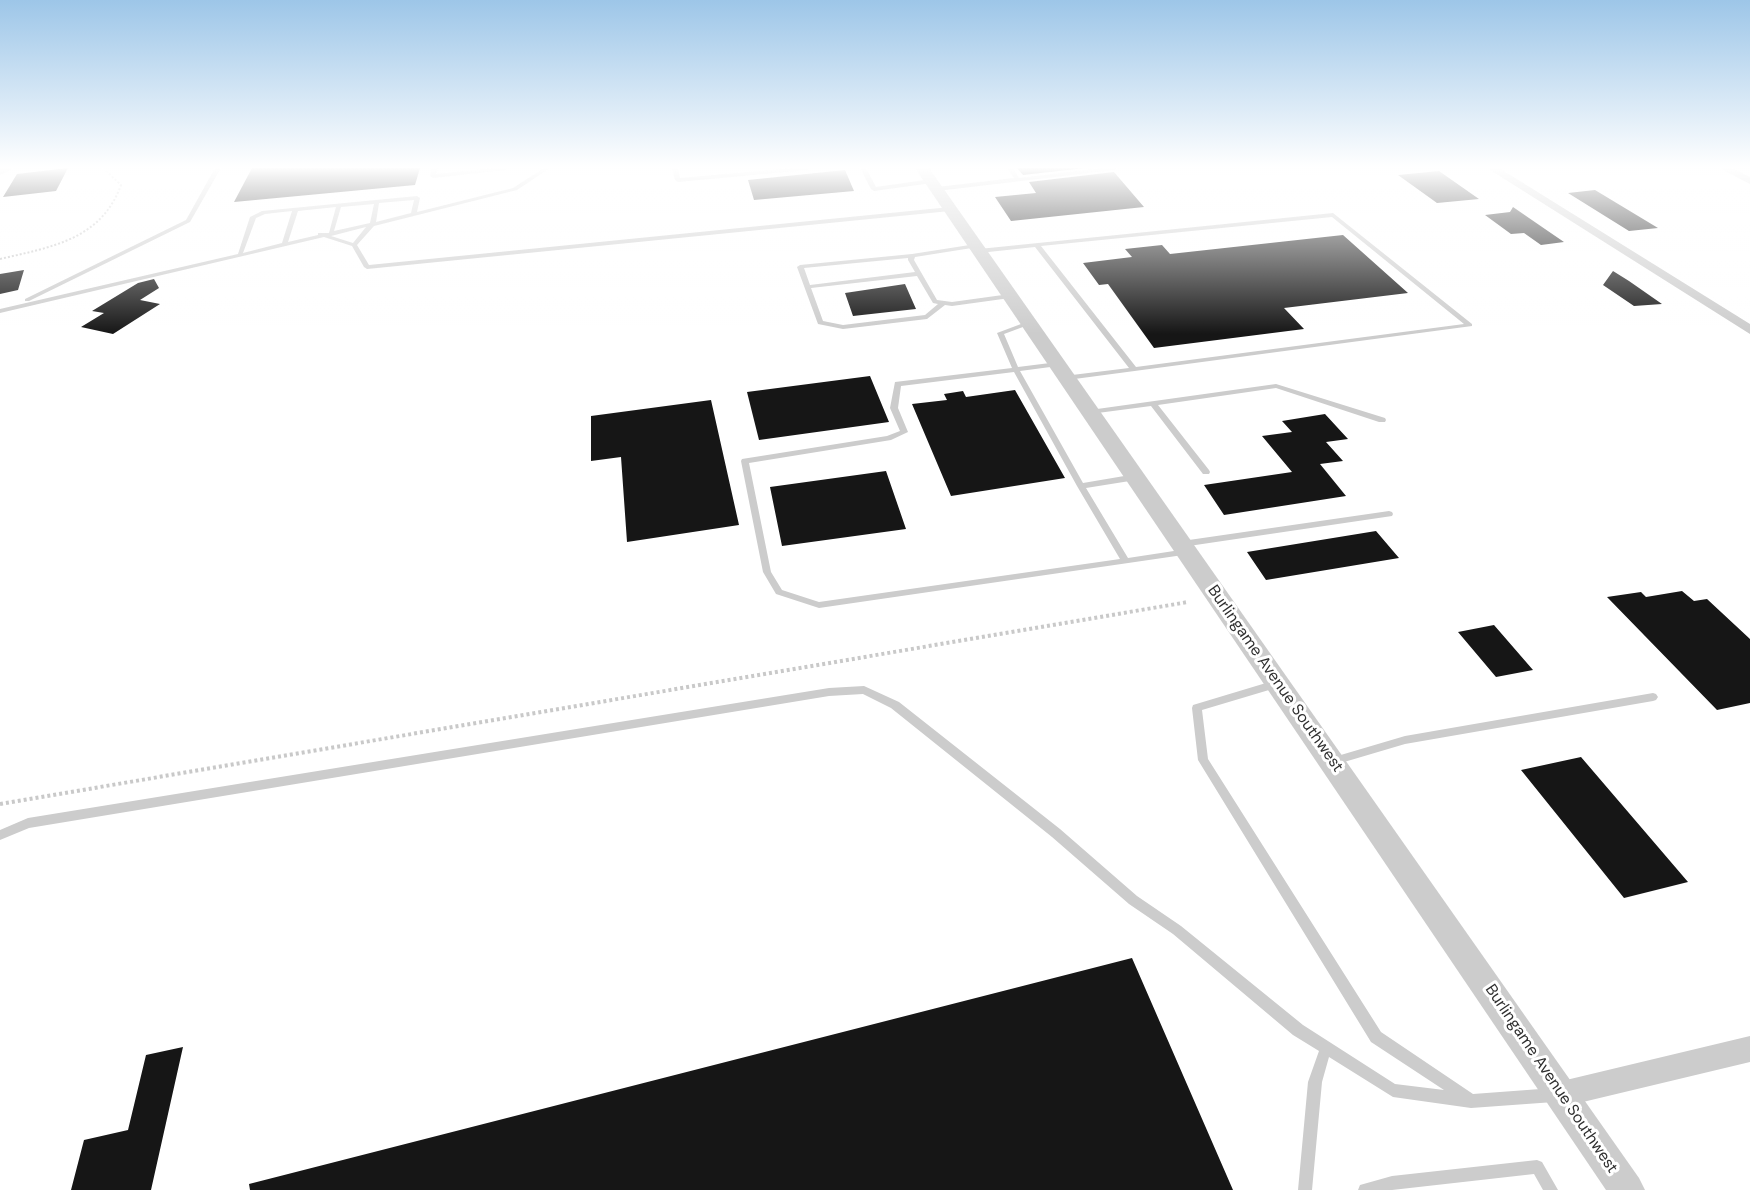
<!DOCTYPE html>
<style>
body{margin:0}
canvas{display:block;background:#fff}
</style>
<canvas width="1750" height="1190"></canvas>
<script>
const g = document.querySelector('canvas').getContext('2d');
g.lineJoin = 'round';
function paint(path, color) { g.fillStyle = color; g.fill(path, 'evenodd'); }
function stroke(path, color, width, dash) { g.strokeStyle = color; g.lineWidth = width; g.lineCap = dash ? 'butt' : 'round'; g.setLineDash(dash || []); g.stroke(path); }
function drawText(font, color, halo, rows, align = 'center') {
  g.font = font + ' "DM Sans",sans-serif'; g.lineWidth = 6; g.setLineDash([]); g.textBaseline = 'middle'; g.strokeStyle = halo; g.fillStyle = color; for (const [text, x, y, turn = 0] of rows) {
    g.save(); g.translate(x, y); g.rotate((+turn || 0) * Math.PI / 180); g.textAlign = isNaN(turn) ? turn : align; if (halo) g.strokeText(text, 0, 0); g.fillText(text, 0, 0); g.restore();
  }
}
paint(new Path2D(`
 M68,168L56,191L3,197L17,174Z
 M252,168H420L415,185L234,202Z
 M1017,168H1085L1023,175Z
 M845,170L854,191L754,200L748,180Z
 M1439,171L1479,199L1437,203L1398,175Z
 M1114,172L1144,207L1011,221L995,197L1036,193L1029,182Z
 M1595,190L1658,228L1629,231L1568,193Z
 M1513,207L1545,229L1564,242L1541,245L1524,233L1511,234L1485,215L1510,212Z
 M1343,235L1408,293L1284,308L1304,329L1154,348L1108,284L1099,285L1083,263L1132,257L1125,249L1162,245L1170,254Z
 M24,270L18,290L0,294V274Z
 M1613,271L1629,281L1662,304L1634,306L1603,285Z
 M154,279L159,288L140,300L160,304L113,334L81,327L104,313L92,311L138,283Z
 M905,284L916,309L853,316L845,293Z
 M870,376L889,422L759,440L747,392Z
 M1015,390L1065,478L951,496L912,404L947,400L944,394L963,391L966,397Z
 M711,400L739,525L627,542L621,457L591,461V416Z
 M1325,414L1348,439L1326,442L1343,461L1320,464L1346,496L1224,515L1204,485L1292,472L1262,436L1292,432L1282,421Z
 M886,471L906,529L782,546L770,487Z
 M1376,531L1399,558L1266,580L1247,552Z
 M1682,591L1694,601L1707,599L1750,639V703L1717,710L1607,597L1641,592L1646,597Z
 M1494,625L1533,670L1496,677L1458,632Z
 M1581,757L1688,882L1624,898L1521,770Z
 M1132,958L1233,1190H250L249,1184Z
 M183,1047L151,1190H71L84,1140L128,1130L146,1055Z`), '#161616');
stroke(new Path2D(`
 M0,259C51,247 101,240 121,185L103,168`), '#c9c9c9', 2, [2, 2]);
stroke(new Path2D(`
 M0,804L1188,602`), '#c9c9c9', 4, [3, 3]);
paint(new Path2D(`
 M215,168H221L190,222L29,301H25V299L186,220Z
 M432,168H438L436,174L493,168H508L505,170L433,178L430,176Z
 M544,168H550L517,190L374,226L357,245L369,265L950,207L953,209L950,211L367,269L364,267L352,246L324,237L0,313V309L238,254L250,217L262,211L417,196L420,198L417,212L513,188ZM414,200L411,213L376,222L379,203ZM374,204L370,223L334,231L341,207ZM336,207L329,233H318V235L288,242L298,211ZM292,211L282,243L243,253L256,218L265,214ZM366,227L353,243L331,236Z
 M672,168H678L680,178L792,168H810L807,170L678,182L675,180Z
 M860,168H866L876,187L932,179L935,181L932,183L874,191L871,189Z
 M1007,168H1013L1019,178L1102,168H1117L1114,170L937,191L934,189L937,187L1014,178Z
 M1333,213L1472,324V326L1067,380H1064V376L1129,368L1035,247L979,253L976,251L979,249ZM1332,217L1464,324L1136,367L1041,246Z
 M976,244L978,245V247L915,257L914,260L937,300L952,302L1010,294L1013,296L1010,298L952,306L945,305L927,319L843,329L818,324L797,267L800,265L912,254ZM908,258V260L915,272L810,285L804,268ZM917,276L933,303L938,304L925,315L843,325L823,321L811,288Z
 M1029,321L1032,323L1031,324L1004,334L1018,367L1058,362L1062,364L1058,366L1020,371L1083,483L1136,474L1140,477L1136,480L1086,488L1128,558L1187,549L1190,550L1191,552L1190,554L819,608L776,594L763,572L741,461L742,459L887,436L900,431L890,408L895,382L1012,368L997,333ZM1014,372L1077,486L1120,559L819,602L782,590L771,572L749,463L891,440L908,432L898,408L901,386Z
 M1276,384L1385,418L1386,420L1385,422H1379L1276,388L1158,405L1209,470L1210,472L1209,474H1203L1151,406L1090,414L1086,412L1090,410Z
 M1389,511L1392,512L1393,514L1392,516L1182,547L1178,544L1182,541Z
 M1276,680L1279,681L1281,684L1279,687L1202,710L1208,759L1381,1032L1473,1094L1554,1088L1559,1090L1561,1095L1559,1100L1554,1102L1471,1108L1393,1097L1329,1057L1322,1082L1312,1190H1298L1308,1082L1319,1051L1293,1035L1173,934L1129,904L1052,837L891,708L863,694L829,696L29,828L0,840V830L28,818L829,688L864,686L899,702L1060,829L1137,896L1181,926L1303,1025L1395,1084L1444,1090L1371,1042L1198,760L1192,708L1193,705Z
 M1653,693L1656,694L1658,697L1656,700L1653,701L1405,744L1334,765L1330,764L1329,761L1330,758L1334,757L1405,736Z
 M1537,1160L1542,1162L1558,1190H1543L1534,1174L1392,1190H1358L1360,1185L1392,1176Z`), '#ccc');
paint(new Path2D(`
 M0,168H14L0,175Z
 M1487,168H1499L1750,324V334Z
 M1719,168H1732L1750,177V184Z
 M1750,1036V1062L1562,1107L1553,1103L1549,1094L1553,1085L1562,1081Z`), '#ccc');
paint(new Path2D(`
 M915,168H929L1639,1178L1645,1190H1606Z`), '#ccc');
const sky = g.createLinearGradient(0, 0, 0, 334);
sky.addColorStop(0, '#9dc6e8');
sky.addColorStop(0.5, '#fff');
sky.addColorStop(1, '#ffffff00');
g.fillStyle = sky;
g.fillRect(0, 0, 1750, 334);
drawText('16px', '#2f2f2f', '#fff', [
 ["Burlingame Avenue Southwest",1275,679,55],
 ["Burlingame Avenue Southwest",1551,1079,56]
]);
</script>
